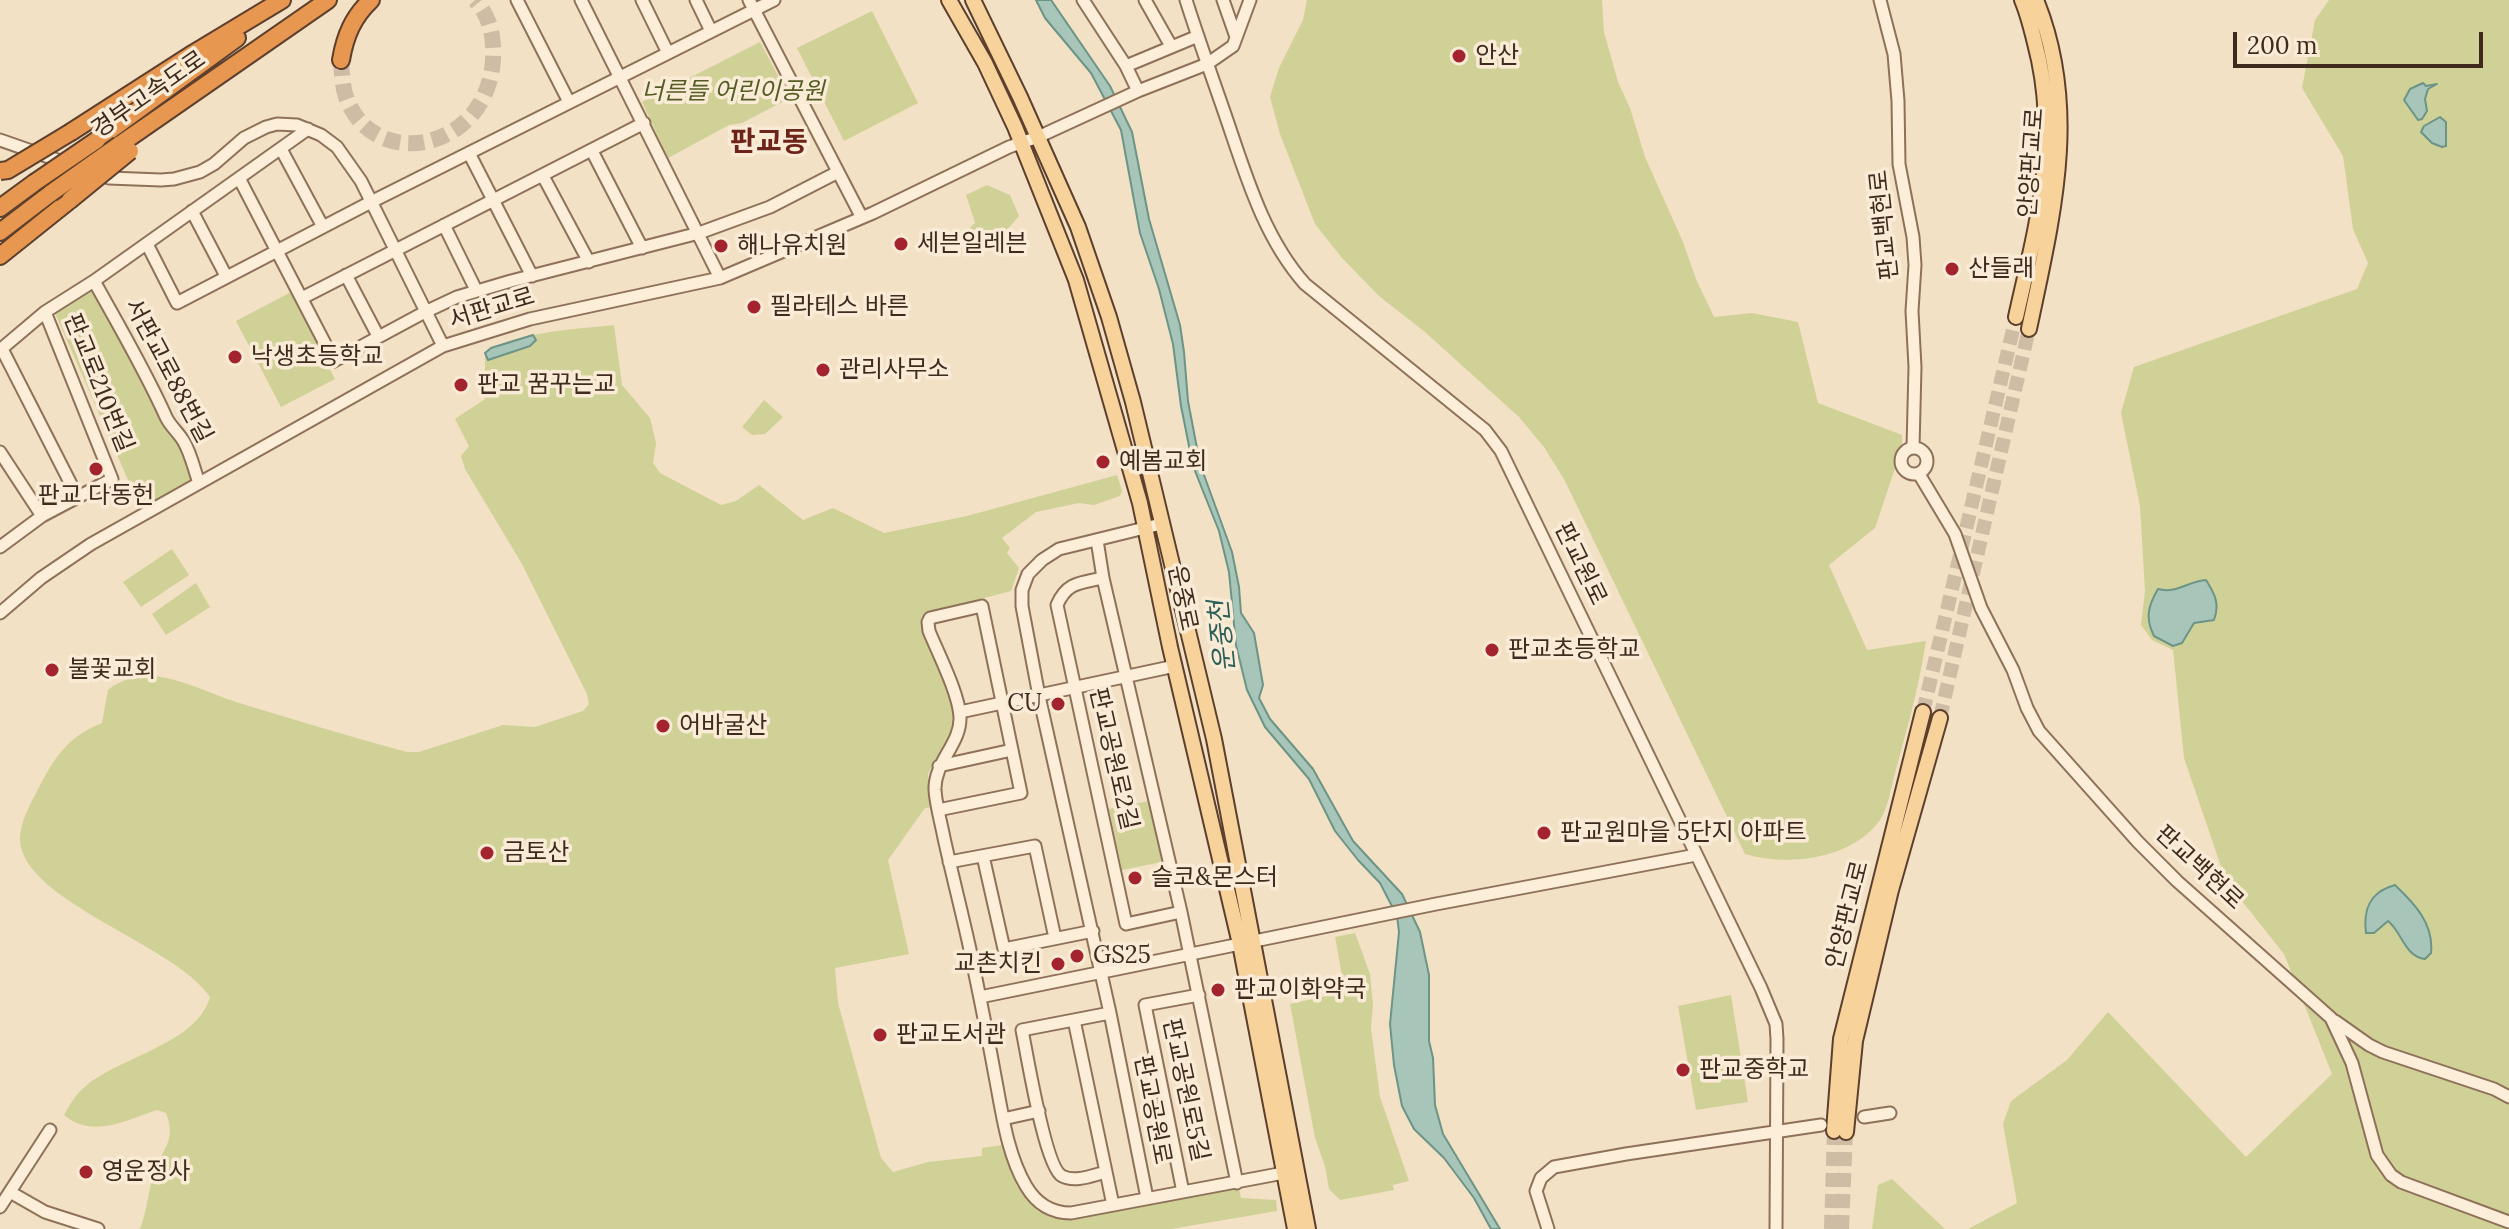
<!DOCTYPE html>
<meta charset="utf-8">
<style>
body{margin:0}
#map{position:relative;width:2509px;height:1229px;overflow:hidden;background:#f2e1c5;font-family:Lora,serif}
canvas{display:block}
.scale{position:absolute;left:2233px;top:32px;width:250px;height:36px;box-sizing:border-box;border:4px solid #3e2b1e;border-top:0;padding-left:10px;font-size:24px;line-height:28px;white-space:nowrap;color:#3e2b1e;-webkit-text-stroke:6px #f9ebd5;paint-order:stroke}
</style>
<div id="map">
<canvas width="2509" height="1229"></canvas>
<div class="scale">200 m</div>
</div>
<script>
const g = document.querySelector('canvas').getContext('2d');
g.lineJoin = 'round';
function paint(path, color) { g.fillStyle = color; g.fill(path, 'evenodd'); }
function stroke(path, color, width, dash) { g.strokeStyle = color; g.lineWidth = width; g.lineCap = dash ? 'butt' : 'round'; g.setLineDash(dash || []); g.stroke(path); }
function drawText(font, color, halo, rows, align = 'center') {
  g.font = font + ' Lora,"Noto Sans KR",serif'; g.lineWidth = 7; g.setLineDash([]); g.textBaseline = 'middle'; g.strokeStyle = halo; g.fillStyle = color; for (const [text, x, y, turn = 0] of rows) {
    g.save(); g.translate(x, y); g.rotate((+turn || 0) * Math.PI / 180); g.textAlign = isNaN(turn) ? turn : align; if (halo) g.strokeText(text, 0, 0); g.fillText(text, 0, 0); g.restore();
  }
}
paint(new Path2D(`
 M1307,0H1602L1604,32L1618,82L1630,108L1645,157L1683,242L1696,279L1714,317L1752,313L1798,322L1818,403L1902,435V447L1875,528L1829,565L1867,650L1926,641C1919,687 1907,729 1895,773C1891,788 1888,808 1880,820C1852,859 1789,867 1745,854L1565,481L1544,447L1519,417L1425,332L1379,296L1342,258L1315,224L1280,134L1270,97L1279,68L1303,20Z
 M2329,0H2509V1229H1968L2017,1203L2003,1124L2011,1101L2067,1060L2108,1012L2246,1157L2332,1074L2284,954L2226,881L2184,758L2173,650L2152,640L2141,625L2145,591L2140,506L2121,413L2134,367L2357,289L2368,263L2353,229L2343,156L2302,88L2315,20Z
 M872,11L918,103L844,141L797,48Z
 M760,42L790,98L742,123L729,125L668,158L642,102Z
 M987,185L1010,195L1019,216L1001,237L971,241L966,231L975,223L966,195Z
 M87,290L97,292L194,470L191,483L142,512L55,313Z
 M291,292L335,379L281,407L236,321Z
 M614,325L622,385L650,418L656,443L653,463L660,473L721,505L736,501L759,485L803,520L833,508L884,533L967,516L1117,475L1122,491L1120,496L1094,505L1079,503L1036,512L1002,538L1010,548L1007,553L1019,568L1011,591L927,613L921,618L953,703L954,727L928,774L933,807L925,808L888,860L909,954L835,968L838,1003L881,1158L893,1172L928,1162L982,1156V1148L1002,1145L1017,1186L1034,1203L1085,1215L1239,1188L1241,1198L1276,1200L1277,1211L1171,1229H140C147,1211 148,1192 154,1173C162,1149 177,1141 166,1113L157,1110C127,1120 92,1139 64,1115C70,1104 76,1094 86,1086C119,1057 197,1044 210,997C175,944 21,901 20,839C20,823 29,807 36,793C54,759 65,738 102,723L108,690C121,680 138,674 154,676C182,679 209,693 236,702C293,719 350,737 407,752H419L503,725L535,727L583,711L589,704L587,694L522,564L465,469L461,456L469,446L455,419L485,399V353C511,332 580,329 614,325Z
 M764,400L783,417L765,434L752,435L742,427Z
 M172,549L189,575L141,607L123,582Z
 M196,583L210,607L166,635L152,614Z
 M1149,801L1162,862L1122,870L1109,809Z
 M1355,933L1370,974L1373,1004L1371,1028L1380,1097L1409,1181L1393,1185L1394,1190L1340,1200L1329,1189L1325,1166L1315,1138L1290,1004L1345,992L1335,937Z
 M1731,995L1748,1102L1696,1110L1678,1006Z
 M1892,1179L1945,1229H1872L1878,1185Z`), '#d0d197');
const water = new Path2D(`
 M1036,0H1051L1110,86L1132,132L1149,219L1180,325L1184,352L1188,401L1200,464L1232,552L1239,587L1241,613L1254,633L1263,685L1259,698L1270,719L1313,769L1353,841L1402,894L1420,932L1429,975V1041L1433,1058L1435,1105L1443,1134L1500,1229H1491L1474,1198L1444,1158L1414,1129L1402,1106L1394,1065L1390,1024L1399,932L1397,916L1380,883L1358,860L1335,831L1309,779L1265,727L1247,690L1236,645L1229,572L1219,531L1193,466L1181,406L1173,344L1159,289L1140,233L1121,130L1091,73L1045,18Z
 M2423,83L2426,86L2437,84L2428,89L2425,99L2427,111L2422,119L2418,120L2404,100L2410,89Z
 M2440,117L2446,122V146L2442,147L2432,143L2421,132L2424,126Z
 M533,335L536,340L530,346L488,360L485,353L491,348Z
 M2206,580C2215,594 2220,604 2214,620L2194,623L2182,643L2173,646L2154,636C2145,618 2148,606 2158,589C2177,594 2188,581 2206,580Z
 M2395,885C2415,904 2434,924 2431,953L2425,959C2405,957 2402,932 2388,921L2374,933H2366C2363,910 2369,892 2395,885Z`);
paint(water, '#a7c5b9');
stroke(water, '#6c9487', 2);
stroke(new Path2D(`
 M1923,712L2016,317
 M1940,718L2029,329
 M1831,1229L1834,1131
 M1842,1229L1846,1132`), '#cebda4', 14, [14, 7]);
stroke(new Path2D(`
 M341,60C342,72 342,85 346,97C365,151 430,157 468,119C487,100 495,71 493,45C492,28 487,13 475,0`), '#cebda4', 16, [16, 8]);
const minor = new Path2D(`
 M517,0L569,102
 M581,0L720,278
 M642,0L668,53
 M696,0L711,31
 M749,0L861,216
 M1083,0L1126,66L1138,91
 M1145,0L1171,46
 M1186,0C1199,41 1214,82 1228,123C1247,179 1265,239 1305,284L1485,430L1501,451L1761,988L1776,1024L1777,1039L1776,1229
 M1223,0L1236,37
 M1880,0L1894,54L1898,101L1899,164L1913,237L1915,265L1912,311L1915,367L1913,448
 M1126,66L1198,36
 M0,140L109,178L161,180L174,179L200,172L214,164L244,138L266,127L277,124L297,125L321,135L337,147L361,181L443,346
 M281,149L323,227
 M592,151L642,248
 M469,153L532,276
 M543,176L589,262
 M239,178L334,361L425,312L457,297L511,281L699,233L770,207L838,172
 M192,211L226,276
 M444,225L476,290
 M147,244L177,303L371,202L774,0
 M346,275L378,336
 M94,281C119,326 145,370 166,417C170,426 179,433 184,442C191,454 194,469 199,483
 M302,298L644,123
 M2,349L77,496
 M0,350L45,312L94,281L308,129
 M1901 461a13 13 0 1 1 26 0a13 13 0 1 1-26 0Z
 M0,452L42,516
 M1919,474L1955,534L1981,608L2013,670L2027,708L2039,731L2138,842L2177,881L2331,1018L2352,1063L2377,1155L2391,1175L2401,1182L2509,1222
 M1097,540L1103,578L1181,912L1237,1183
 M0,547L42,516L112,479L45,312
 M1103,578C1080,583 1067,582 1057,605L1126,924L1181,912
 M0,613L41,578L91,544L443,346L530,319L720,278L873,213L1009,147L1038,137L1138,91L1207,64L1233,46L1250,0
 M960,712L1175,666
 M939,766L1012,750
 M938,810L1021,793L982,606L930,618L928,622L929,631C938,653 959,694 960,717C961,744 934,762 935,790C936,806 941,822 944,838C952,874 961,909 969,945C978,988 987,1032 995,1076C1002,1112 1007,1154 1026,1186C1036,1203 1051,1213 1071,1213L1289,1172
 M983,856L1004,949L1093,931
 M949,862L1035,846L1055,938
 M980,997L1436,904L1696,855
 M1074,1020L1113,1205
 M2335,1021L2369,1045L2383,1052L2494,1089L2509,1097
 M1864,1117L1890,1113
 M1003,1119L1039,1111
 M1106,1172C1093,1175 1075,1183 1062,1176C1045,1167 1027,1054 1022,1030L1110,1013
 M10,1192L45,1212L98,1229
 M1183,1192L1145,1005L1199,995
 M1147,1198L1110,1013L1039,696L1022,606V590L1028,574L1042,560L1059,549L1161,524
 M0,1207L50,1130
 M1548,1229L1536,1191L1541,1178L1554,1167L1626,1154L1821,1125`);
const major = new Path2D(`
 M949,0L985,63L1015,127L1076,280L1140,503L1170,647L1240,944L1295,1229
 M973,0L1020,97L1078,227L1109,317L1133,402L1214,739L1308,1229
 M2016,317C2036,227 2058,152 2039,60C2034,39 2030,19 2022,0
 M2029,329C2052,219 2081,110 2036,0
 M1834,1131L1841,1039L1923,712
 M1846,1132L1855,1041L1891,890L1940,718`);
const highway = new Path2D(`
 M341,60C345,36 353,17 371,0
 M71,132L194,53L282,0
 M97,140L237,38
 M119,145L328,0
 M0,208L34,183
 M0,232L51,193
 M0,256L70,200`);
stroke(minor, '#8f7159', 15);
stroke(major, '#5c3f2d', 18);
stroke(highway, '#5c3f2d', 20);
stroke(minor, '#fceed9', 11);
stroke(major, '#f7d29a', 14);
stroke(highway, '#e7974f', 16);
const highwayBridge = new Path2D(`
 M0,171L8,170L71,132
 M34,183L97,140
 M51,193L119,145
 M70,200L130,151`);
stroke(highwayBridge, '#5c3f2d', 20, []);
stroke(highwayBridge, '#e7974f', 16);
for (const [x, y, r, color] of [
 [1459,56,8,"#a3232f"],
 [901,244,8,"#a3232f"],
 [721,246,8,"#a3232f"],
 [1952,269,8,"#a3232f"],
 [754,307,8,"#a3232f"],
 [235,357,8,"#a3232f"],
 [823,370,8,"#a3232f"],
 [461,385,8,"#a3232f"],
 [1103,462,8,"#a3232f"],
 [96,469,8,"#a3232f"],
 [1492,650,8,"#a3232f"],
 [52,670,8,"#a3232f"],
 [1058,704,8,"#a3232f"],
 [663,726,8,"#a3232f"],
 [1544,833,8,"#a3232f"],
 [487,853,8,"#a3232f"],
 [1135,878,8,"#a3232f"],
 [1077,956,8,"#a3232f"],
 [1058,964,8,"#a3232f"],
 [1218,990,8,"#a3232f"],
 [880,1035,8,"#a3232f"],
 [1683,1070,8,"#a3232f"],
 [86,1172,8,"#a3232f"]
]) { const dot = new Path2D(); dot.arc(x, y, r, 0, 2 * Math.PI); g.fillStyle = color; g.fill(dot); stroke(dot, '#f9ebd5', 3); }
drawText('24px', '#3e2b1e', '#f9ebd5', [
 ["안산",1475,56],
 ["세븐일레븐",917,244],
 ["해나유치원",737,246],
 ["산들래",1968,269],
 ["필라테스 바른",770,307],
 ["낙생초등학교",251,357],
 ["관리사무소",839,370],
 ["판교 꿈꾸는교",477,385],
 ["예봄교회",1119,462],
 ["판교 다동헌",96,496,"center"],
 ["판교초등학교",1508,650],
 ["불꽃교회",68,670],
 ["CU",1042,704,"right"],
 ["어바굴산",679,726],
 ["판교원마을 5단지 아파트",1560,833],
 ["금토산",503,853],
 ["슬코&몬스터",1151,878],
 ["GS25",1093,956],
 ["교촌치킨",1042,964,"right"],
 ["판교이화약국",1234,990],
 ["판교도서관",896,1035],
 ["판교중학교",1699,1070],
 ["영운정사",102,1172]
], 'left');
drawText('italic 24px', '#535c23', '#f9ebd5', [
 ["너른들 어린이공원",733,92]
]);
drawText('24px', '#3e2b1e', '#f9ebd5', [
 ["경부고속도로",149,95,-35],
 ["안양판교로",2032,163,-86],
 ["판교백현로",1885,225,-96],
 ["서판교로",492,309,-17],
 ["서판교로88번길",168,371,62],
 ["판교로210번길",98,383,68],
 ["판교원로",1580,564,64],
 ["운중로",1182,598,78],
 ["판교공원로2길",1113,759,77],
 ["판교백현로",2199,868,43],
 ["안양판교로",1848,915,-76],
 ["판교공원로5길",1185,1090,78],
 ["판교공원로",1152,1110,79]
]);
drawText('italic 26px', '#2c5f57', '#f9ebd5', [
 ["운중천",1223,636,-96]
]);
drawText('bold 28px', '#6e2419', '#f9ebd5', [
 ["판교동",769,143]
]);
</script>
